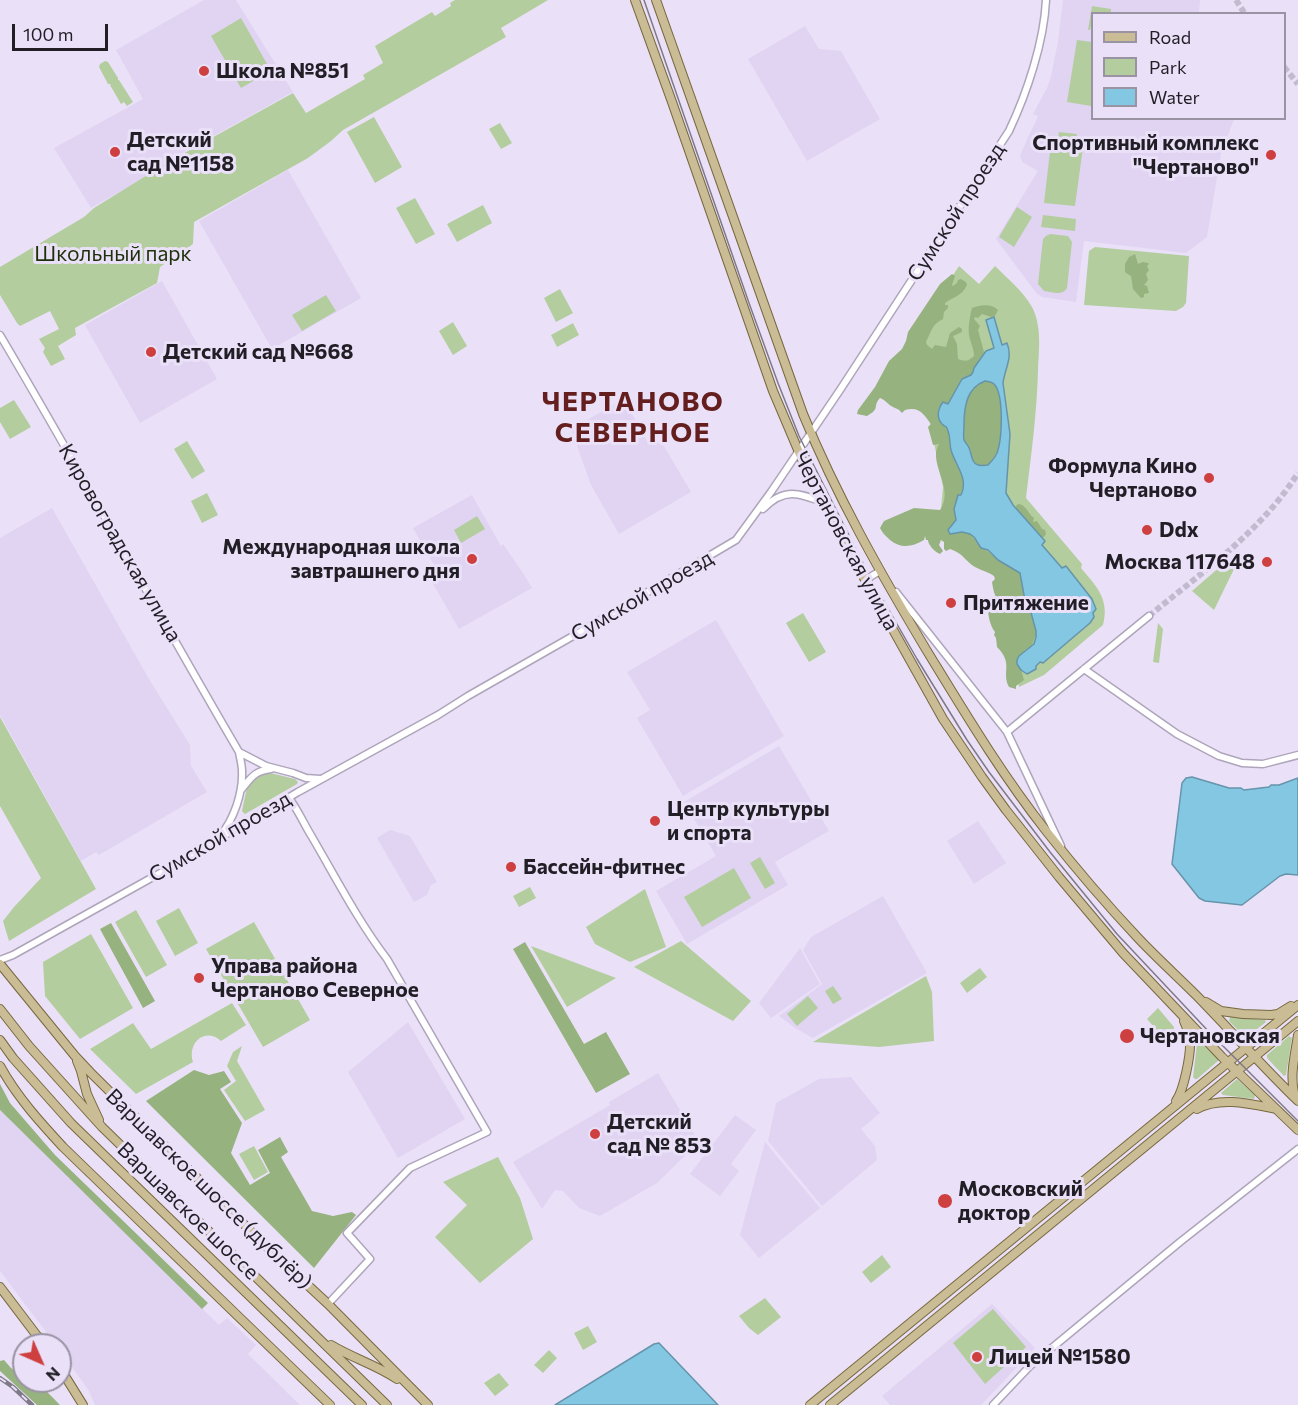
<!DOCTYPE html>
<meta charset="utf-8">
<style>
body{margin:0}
#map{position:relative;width:1298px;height:1405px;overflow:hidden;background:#eae1f8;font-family:Commissioner,sans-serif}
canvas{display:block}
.legend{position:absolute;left:1091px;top:12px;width:195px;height:108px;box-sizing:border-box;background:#eae1f8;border:2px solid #9a93a4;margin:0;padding:8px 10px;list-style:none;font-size:18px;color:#211e26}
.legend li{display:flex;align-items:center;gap:12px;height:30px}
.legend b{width:30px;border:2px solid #9a93a4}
.north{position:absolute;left:12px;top:1333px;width:60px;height:60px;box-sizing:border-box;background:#eae1f8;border:2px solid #9a93a4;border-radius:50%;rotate:135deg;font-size:16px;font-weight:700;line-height:24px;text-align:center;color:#211e26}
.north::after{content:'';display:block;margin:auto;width:21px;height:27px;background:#ce3f40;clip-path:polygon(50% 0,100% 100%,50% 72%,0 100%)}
.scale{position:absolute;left:12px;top:24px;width:96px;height:27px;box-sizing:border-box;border:3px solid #211e26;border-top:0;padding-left:8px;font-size:18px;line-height:21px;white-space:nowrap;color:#211e26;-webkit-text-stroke:4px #eae1f8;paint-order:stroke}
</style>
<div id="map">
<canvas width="1298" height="1405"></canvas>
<ul class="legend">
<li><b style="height:8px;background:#cabc94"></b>Road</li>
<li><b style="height:16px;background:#b3cd9e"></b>Park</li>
<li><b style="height:16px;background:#84c7e3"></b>Water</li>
</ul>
<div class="north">N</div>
<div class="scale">100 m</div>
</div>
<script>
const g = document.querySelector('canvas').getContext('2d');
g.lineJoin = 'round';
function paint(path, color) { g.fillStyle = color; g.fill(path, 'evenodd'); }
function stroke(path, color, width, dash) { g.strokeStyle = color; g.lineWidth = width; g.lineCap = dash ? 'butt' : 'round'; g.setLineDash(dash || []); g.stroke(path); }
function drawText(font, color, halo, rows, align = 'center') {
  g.font = font + ' Commissioner,sans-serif'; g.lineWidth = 6; g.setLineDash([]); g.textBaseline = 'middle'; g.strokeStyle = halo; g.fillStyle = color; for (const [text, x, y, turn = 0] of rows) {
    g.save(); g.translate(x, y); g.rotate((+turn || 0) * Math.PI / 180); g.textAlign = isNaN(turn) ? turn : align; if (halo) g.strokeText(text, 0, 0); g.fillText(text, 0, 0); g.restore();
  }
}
paint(new Path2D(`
 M204,0H236L293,92L177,156L178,159L91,208L54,148L143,99L116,50Z
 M1063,0H1200L1199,13L1092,14V118L1234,119L1221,154L1207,237L1186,253L1084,241L1076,302L1042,297L1037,294L996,239L1038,171L1022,162L1020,155L1038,116L1033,114L1047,88L1051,76L1058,42Z
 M805,26L819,49L841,51L880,119L807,161L748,59Z
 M288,170L361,298L272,349L199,221Z
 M162,281L217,379L140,423L85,325Z
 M624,399L648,443L657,442L664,446L691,492L619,534L591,485L571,429Z
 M472,495L501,546L503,544L523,573L532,588L459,629L432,582L441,577L413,528Z
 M52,508L149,679L190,745L191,766L207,792L99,855L96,852L81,861L0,715V538Z
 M716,620L784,736L683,796L637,718L650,710L627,672Z
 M779,746L829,831L775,862L788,885L687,944L656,891L716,856L684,802Z
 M978,821L1006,863L974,884L947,841Z
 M390,830L410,836L437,882L431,885L427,895L414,902L377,838Z
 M883,896L927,973L813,1038L795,1028L779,1016L822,984L803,950L811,937Z
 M800,948L820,984L771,1018L759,1003Z
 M408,1022L465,1119L398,1158L348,1072Z
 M658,1073L699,1142L657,1183L600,1216L579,1208L563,1191L555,1190L542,1209L513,1162L610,1105L609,1102Z
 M851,1077L880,1113L861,1129L875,1146L877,1160L822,1206L768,1141L776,1103L819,1079Z
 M0,1110L219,1325L227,1318L256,1345L248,1354L300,1405H95L89,1391L60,1350V1345H56L0,1271Z
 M735,1115L756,1130L731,1164L739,1171L720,1196L690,1174Z
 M765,1142L820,1208L759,1258L740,1235Z
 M992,1304L1035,1348L986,1400L981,1405H890L882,1396Z`), '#e0d4f2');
paint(new Path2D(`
 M455,0H548L501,28L506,37L343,130L331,141L308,158L194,222L193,244L160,267L157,283L75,328L76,335L58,346L65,359L51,366L43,352L45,348L39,339L59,329L50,311L20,326L17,323L0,295V267L84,217L94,208L170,161L293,93L306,113L365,79L363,75L383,63L375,46L432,12L435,16L451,6L450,3Z
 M1092,6L1111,9V13L1092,14V26H1091L1090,30H1088Z
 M241,18L271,71L241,88L211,36Z
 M1077,40L1092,42V96L1091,106L1067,102Z
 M105,61L108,62L118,78V80H119L133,102L127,106L124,102L121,104L110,85L111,84H108L99,67L100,64Z
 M374,117L402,167L375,183L347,132Z
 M500,123L512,143L501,149L489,129Z
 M1059,132L1077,134L1076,142L1058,140Z
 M1051,143L1083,147L1075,206L1044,203Z
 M415,198L435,234L416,244L396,208Z
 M483,205L492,223L457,242L447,224Z
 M1017,207L1032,217L1014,247L999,237Z
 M1043,215L1076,219L1075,231L1041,227Z
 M1050,234L1068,236L1072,242L1067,288C1063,296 1052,292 1044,291L1038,284L1043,239L1046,236Z
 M1095,247L1189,256L1186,303L1183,307L1176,311L1084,305L1089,251Z
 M959,266L979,284L995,266C1008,279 1023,291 1032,307C1042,326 1039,350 1038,370C1037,413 1031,456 1026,498L1082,564L1081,568C1096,586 1110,599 1103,625L1044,675L1019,687L998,572L953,546L941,509L943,487L928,413L882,383Z
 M560,289L573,313L556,322L544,298Z
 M326,295L336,311L302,331L292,315Z
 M453,322L467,346L453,355L439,331Z
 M573,323L579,335L557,347L551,335Z
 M14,400L31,427L10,439L0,422V408Z
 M187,441L205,471L192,479L174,449Z
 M207,493L218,515L202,523L191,501Z
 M477,516L485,529L461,543L454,530Z
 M1229,559L1236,565L1214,610L1192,591Z
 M803,613L826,652L809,662L786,623Z
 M1158,623L1163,629L1159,663L1153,662Z
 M0,717L96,889L9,941L3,921L14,907L41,878L0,806Z
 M266,772L295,779L298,782L297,784L245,814L242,811C247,790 245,781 266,772Z
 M760,857L775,883L765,889L750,863Z
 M734,868L751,898L702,927L684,897Z
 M530,887L536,898L519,907L513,896Z
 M645,889L666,947L630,962L595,944L586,927Z
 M179,908L198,943L175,956L156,921Z
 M136,910L167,965L146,977L115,922Z
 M254,922L310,1020L263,1047L206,949Z
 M91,934L133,1008L80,1039L45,996L43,962Z
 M681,941L751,1001L733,1021L634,967Z
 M531,946L616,978L567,1007Z
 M980,968L987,977L967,993L960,983Z
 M926,976L932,992L934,1041L879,1047L813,1042Z
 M833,986L842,999L833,1004L825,991Z
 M808,996L818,1008L797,1026L787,1014Z
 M232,1003L246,1025L221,1041C206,1027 187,1042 193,1062L136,1094L90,1049L133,1023L151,1049Z
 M1158,1008L1174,1027L1173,1049L1147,1019Z
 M1230,1017L1265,1020L1266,1022L1247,1037L1244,1036L1229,1021Z
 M1289,1036L1292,1038L1286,1075L1284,1076L1267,1058V1055Z
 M1200,1042L1219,1060L1197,1079H1195L1193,1077L1197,1044Z
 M242,1046L237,1061L265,1110L245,1121L224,1090L236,1081L227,1066L233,1052Z
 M1237,1079L1255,1095L1254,1099L1223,1095L1221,1093Z
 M254,1146L268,1172L254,1180L239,1154Z
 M498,1157L520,1198L533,1239L480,1283L435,1237L467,1205L443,1182Z
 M882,1255L891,1267L871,1283L862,1272Z
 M765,1298L781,1317L758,1335L749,1328L739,1316Z
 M993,1309L1026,1347L985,1384L953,1343Z
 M588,1326L597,1342L583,1350L574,1333Z
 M549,1350L557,1358L543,1373L534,1365Z
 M499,1373L509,1385L495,1396L484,1383Z`), '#b3cd9e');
paint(new Path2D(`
 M1135,254L1138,264L1143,262L1148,263L1149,264L1147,266L1149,270L1146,274L1148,280L1144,285L1147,286L1149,293L1144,294V297L1141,298L1133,289L1131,276L1125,272V264L1129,257Z
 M952,274L955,276L952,285L953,286L957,283L958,280L961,279L966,282L967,285C961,297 954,296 945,303V305H948V308L944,312L943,319C932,324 931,332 926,342L927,345L932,349L935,345L946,347L950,333L959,327L962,329V332L953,336L957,344L958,359C965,362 969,361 974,356C974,348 970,342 969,335C968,326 970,316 972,308C980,305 991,303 998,310L995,316L991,317L982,314L978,318L975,317L974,319L980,326L978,330L984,352C982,356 979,360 976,365C974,367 974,371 972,374C969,378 963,376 960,382C956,388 952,397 948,404L939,407C935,420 945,422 949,431C951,439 948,447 952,454C956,463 962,470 963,480C965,493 955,499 954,510C954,514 955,517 956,520L949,528L957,532L970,534L981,548L987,551L998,560L1017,570L1022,576L1024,595L1030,609L1033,621L1036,625V634L1032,645L1024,651L1022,655L1020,666L1024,680L1016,686V689L1009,687C1001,672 1014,664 997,647L996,638L994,635L995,632C990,626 988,615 988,608L998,600C994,595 993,588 992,582L995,579L994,576C989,572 982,571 975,567C965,561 963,553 950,549L946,551L944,549V542L941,540L939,545L943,551L940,554C935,552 928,545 928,540H926L925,536L924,540C912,547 901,549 890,540C886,536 883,534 880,528L884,521L914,508L940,510C953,491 935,472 936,453C936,451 938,446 939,444L933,445L928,427L931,424C924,415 920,406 905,410L902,413C899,409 897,409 893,407C888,405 886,400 880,398C872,407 881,408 867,416L857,414L858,410L875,387L889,361L902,349L906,341L908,332L940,284Z
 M985,381C989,382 991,381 994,384C1003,394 1003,437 998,450C996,456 992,460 988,465C985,465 980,466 978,465C971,462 972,454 969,448C968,446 965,442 964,440C963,435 964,431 964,426C964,408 966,388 985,381Z
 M1018,504C1026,504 1028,514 1034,518L1033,522L1037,521L1042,529L1045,530L1046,534L1044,537H1039L1032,529L1030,524L1024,517L1016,509V506Z
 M111,923L155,1001L143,1008L100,929Z
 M525,942L584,1044L606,1032L630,1074L596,1093L513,949Z
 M194,1070L209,1075L224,1071L231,1082L220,1089L242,1123L231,1153L250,1185L270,1173L258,1150L280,1137L288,1152L281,1157L312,1211L333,1216L352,1212L356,1215L314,1268L146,1101Z
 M0,1084L10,1103L55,1155L208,1303L202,1309L0,1110Z
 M4,1360L11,1368L24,1377V1381C39,1381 50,1395 60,1405H37L0,1371V1361Z`), '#96b27e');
const water = new Path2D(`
 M994,317L1002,345L1007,343C1013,358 1005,368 1003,383L1010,434L1006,493L1013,505L1045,541L1042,545L1062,568L1066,566L1092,599L1096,609L1093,613L1094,617L1090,623L1043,663L1040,662L1036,666V669L1027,674L1021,670L1017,664V660L1019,656L1034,644L1036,637V631L1030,609L1024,595L1020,573L998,560L988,550L981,548L974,537L970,534L962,532L950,534L948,530L956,520L954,509L958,495H961C969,478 955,465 951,450C949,443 951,438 948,431C946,424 947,429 942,424C936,417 938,409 943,402L948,404L962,379L971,375L973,372L974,368L986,351L994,348L986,320ZM985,381C989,382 990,381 994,384C1004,394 1002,436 998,450C997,456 992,461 988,465C985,465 981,466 978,465C971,463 972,454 969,448C969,447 965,442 964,440C963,435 964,431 964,426C964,408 966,388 985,381Z
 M1192,777L1229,788H1241L1244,790L1269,787L1271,785H1279L1298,778V875L1286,874L1280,876L1242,905L1205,901L1199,898L1172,864L1182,783L1186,778Z
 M659,1343L718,1405H555L654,1344Z`);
paint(water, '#84c7e3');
stroke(water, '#6694aa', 1.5);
stroke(new Path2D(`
 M1236,0L1245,14
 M1284,67L1298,84
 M1149,616C1202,572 1261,532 1298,473`), '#c2bace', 6, [6, 3]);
const minor = new Path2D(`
 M0,335C82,473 158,614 239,752C240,758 242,765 242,771C243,793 234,819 220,836
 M763,509C784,487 800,493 824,503
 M865,580L880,571
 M896,592L1007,732L1061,846
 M1084,669L1177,734L1219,756L1242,763L1263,764L1298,755
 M1007,732L1149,616
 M239,752L266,766L293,773L306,778L320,779
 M241,790C251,778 254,771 271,769
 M289,798C298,810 304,824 312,837C336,878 358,921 387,959L487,1132L410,1168L347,1233L370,1259L328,1304
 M0,960L13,955L162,872L298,792L438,715L468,696L580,632L736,540L771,492L840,390L1009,131C1027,93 1044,42 1046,0
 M993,1405L1030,1366L1180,1242L1298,1149`);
const major = new Path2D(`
 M635,0L672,102L773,391L804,464L840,535L943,719L982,777L1006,810L1059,877L1123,953L1222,1057L1298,1130
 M656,0L803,414C837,497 881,574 927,651C965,713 1002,775 1047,832C1076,869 1107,905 1139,939C1158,959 1178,977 1197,996C1231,1031 1263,1067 1298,1101
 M0,964L75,1056L91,1073L271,1251L328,1304L428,1405
 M1206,1002L1221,1011L1243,1014L1271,1015L1278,1014L1291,1006
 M0,1009L29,1046L102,1127L387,1405
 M0,1040L13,1058L71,1123L362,1405
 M77,1061L81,1071L87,1094L99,1120
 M0,1066C17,1097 40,1122 63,1147L330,1405
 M1295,1097C1289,1076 1295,1056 1298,1035
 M1176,1101C1184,1090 1191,1054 1190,1040C1189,1033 1187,1027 1184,1021
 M1197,1109C1220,1096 1251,1104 1276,1109
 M0,1287L44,1345
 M331,1345C352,1358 377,1365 397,1379
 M60,1368L83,1405
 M810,1405L1298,1005
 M830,1405L1298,1021`);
stroke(minor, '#aea5bb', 9);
stroke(major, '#77683f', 10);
stroke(minor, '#fff', 6);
stroke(major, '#cabc94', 8);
stroke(new Path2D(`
 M644,0L749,303L778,383L799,436L870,577L917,659L967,740L989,772L1050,852L1117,934L1211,1034L1298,1121`), '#7f7988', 1.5);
const rail = new Path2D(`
 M0,1378L13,1387L32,1405`);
stroke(rail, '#7f7988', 4.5);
stroke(rail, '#eae1f8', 2, [7]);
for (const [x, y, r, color] of [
 [204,71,6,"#ce3f40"],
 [115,152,6,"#ce3f40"],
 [1271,155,6,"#ce3f40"],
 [151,352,6,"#ce3f40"],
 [1209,478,6,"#ce3f40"],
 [1147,530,6,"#ce3f40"],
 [472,559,6,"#ce3f40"],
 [1267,562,6,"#ce3f40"],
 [951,603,6,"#ce3f40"],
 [655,821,6,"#ce3f40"],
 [511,867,6,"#ce3f40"],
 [199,978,6,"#ce3f40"],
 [1127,1036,8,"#ce3f40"],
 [595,1134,6,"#ce3f40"],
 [945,1201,8,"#ce3f40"],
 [977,1357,6,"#ce3f40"]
]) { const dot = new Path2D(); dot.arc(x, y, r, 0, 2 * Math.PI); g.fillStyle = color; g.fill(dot); stroke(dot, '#eae1f8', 2); }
drawText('bold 21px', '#211e26', '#eae1f8', [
 ["Школа №851",216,71],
 ["Детский",127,140],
 ["сад №1158",127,164],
 ["Спортивный комплекс",1259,143,"right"],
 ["\"Чертаново\"",1259,167,"right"],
 ["Детский сад №668",163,352],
 ["Формула Кино",1197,466,"right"],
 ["Чертаново",1197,490,"right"],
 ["Ddx",1159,530],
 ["Международная школа",460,547,"right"],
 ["завтрашнего дня",460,571,"right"],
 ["Москва 117648",1255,562,"right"],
 ["Притяжение",963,603],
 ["Центр культуры",667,809],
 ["и спорта",667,833],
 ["Бассейн-фитнес",523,867],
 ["Управа района",211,966],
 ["Чертаново Северное",211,990],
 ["Чертановская",1140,1036],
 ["Детский",607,1122],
 ["сад № 853",607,1146],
 ["Московский",958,1189],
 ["доктор",958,1213],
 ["Лицей №1580",989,1357]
], 'left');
drawText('21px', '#211e26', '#eae1f8', [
 ["Сумской проезд",956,212,-57],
 ["Чертановская улица",846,541,62],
 ["Кировоградская улица",120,543,60],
 ["Сумской проезд",642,596,-30],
 ["Сумской проезд",220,837,-30],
 ["Варшавское шоссе (дублёр)",209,1189,44],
 ["Варшавское шоссе",188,1211,44]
]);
drawText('21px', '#1d3009', '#eae1f8', [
 ["Школьный парк",113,254]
]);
g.letterSpacing = '1.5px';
drawText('bold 27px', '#631e1d', '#eae1f8', [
 ["ЧЕРТАНОВО",633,402],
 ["СЕВЕРНОЕ",633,433]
]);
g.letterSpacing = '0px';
</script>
